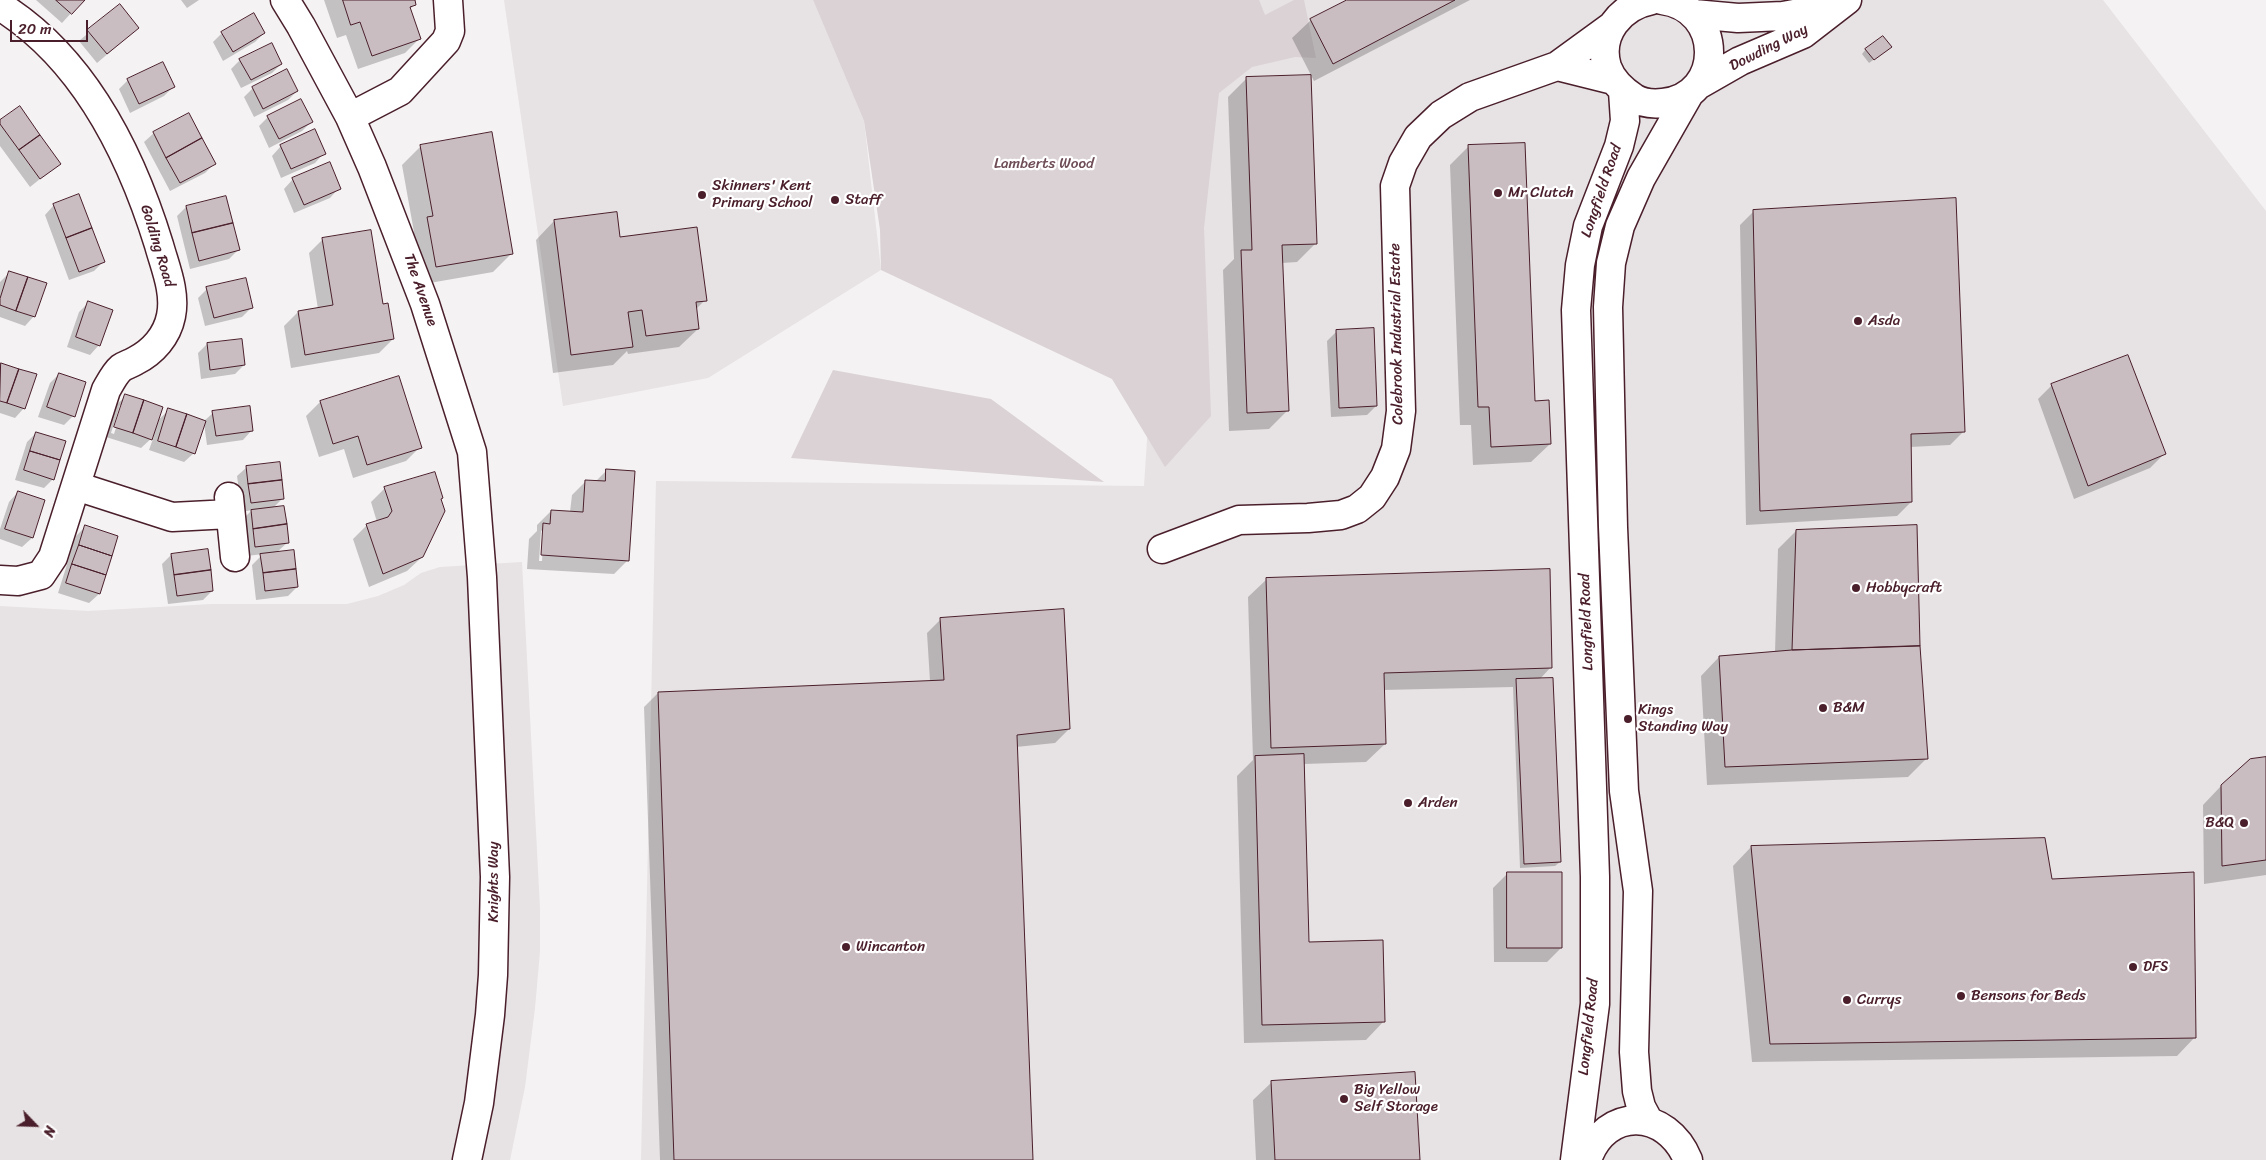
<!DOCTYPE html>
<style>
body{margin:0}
#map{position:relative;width:2266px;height:1160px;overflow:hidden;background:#f4f2f2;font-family:Sriracha,sans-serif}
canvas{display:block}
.north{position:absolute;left:10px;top:1100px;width:50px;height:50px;-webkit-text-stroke:4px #fff;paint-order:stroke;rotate:114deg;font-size:14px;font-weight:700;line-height:20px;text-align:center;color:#4a1f2b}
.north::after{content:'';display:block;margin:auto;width:18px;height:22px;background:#4a1f2b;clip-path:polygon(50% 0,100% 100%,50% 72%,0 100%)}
.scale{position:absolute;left:10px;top:20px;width:78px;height:22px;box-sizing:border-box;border:2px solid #4a1f2b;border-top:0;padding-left:6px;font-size:15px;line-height:18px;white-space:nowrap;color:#4a1f2b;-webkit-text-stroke:4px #fff;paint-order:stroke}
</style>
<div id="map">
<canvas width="2266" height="1160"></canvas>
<div class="north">N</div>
<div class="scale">20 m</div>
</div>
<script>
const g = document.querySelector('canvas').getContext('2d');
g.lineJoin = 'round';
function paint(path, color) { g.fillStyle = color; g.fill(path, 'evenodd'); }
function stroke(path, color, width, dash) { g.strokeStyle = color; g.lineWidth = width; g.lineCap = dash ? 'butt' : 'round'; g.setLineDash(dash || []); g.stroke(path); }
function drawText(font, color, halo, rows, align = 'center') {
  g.font = font + ' Sriracha,sans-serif'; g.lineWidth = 4.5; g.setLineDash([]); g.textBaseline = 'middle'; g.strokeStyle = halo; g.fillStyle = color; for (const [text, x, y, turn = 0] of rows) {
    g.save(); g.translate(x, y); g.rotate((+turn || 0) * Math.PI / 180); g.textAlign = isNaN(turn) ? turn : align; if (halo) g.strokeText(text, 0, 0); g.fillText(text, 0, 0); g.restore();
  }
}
paint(new Path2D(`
 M504,0H813L864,121L881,270L708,378L563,406Z
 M1176,0H2103L2266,211V1160H641L656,481L1144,486Z
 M522,562L540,909V951L535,1008L525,1087L510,1160H0V606L88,611L212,604H347L378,596L404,585L421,573L440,567Z`), '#e7e2e3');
paint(new Path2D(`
 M813,0H1259L1265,15L1294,0H1304L1316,58L1295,57L1252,67L1219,93L1204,228L1211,416L1165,467L1112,379L881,270L880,230L864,121Z
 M833,370L991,399L1104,482L791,458Z`), '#dbd2d5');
paint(new Path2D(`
 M36,0H83L62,23Z
 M181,0H199L187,8Z
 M324,0H413L415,4L409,10L419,39L405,53L358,69L346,35L337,38Z
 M1350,0H1470L1314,81L1292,38L1311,20Z
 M120,6L138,28L97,63L79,41Z
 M222,33H264L255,42L223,61L213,42Z
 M1866,49L1886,51L1869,63L1862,54Z
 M240,60L281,64L272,73L241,88L231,69Z
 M1246,79L1316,243L1297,262L1282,263L1288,410L1269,429L1229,431L1223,270L1234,259L1228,97Z
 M128,80L173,87L164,96L130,113L119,89Z
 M253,88L297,91L288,100L254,117L244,97Z
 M268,117L311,122L302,131L269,148L259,126Z
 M0,122L60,163L30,187L0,146Z
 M154,133L214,164L205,173L170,191L144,142Z
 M281,146L324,153L315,163L281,178L272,156Z
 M421,146L512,253L493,272L418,285L409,236L414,232L402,165Z
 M1469,146L1534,402L1550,444L1531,462L1473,465L1471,425H1460L1450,165Z
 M293,179L339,188L330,198L294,213L284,189Z
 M54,205L103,262L94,271L69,280L45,215Z
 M186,207L238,250L229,259L190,269L177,216Z
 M1754,211L1964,431L1950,445L1910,447L1911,502L1897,516L1746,525L1740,225Z
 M554,221L705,300L695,310L698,329L679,347L628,354L627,351L613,365L553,373L536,240Z
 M323,239L382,305L393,339L379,353L291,368L284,326L298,312L318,309L309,253Z
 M10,272L34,316L25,326L0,317V282Z
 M207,289L252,307L242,317L205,326L198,298Z
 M88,303L99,345L90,355L67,347L79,312Z
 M1336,332L1376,406L1367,415L1331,417L1327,341Z
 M207,344L244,365L235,374L201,379L198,353Z
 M0,364L35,375L24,408L15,418L0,413Z
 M59,374L73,416L64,425L38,417L50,383Z
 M398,377L420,447L406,461L353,478L344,449L319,457L306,416L320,402Z
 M2052,385L2164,454L2150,468L2074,499L2038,399Z
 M126,396L156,422L169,410L204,421L213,413L252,430L243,440L207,445L204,423L194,453L184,462L149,450L154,436L141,448L106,437L116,405ZM120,405H123L114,434L111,433Z
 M36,433L53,479L44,488L15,480L27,442Z
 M247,467L283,498L272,509L288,542L276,553L297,587L288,596L256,600L252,565L263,554L247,556L242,520L252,510L242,512L237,476Z
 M606,471L628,560L614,574L527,569L529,539L537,531V525L551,511L570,512L572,495L586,481L595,482ZM544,529L542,561H539L541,531Z
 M385,488L440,500L422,557L407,571L369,587L353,539L367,525L377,522L371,502Z
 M18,492L44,501L32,538L22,547L0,539V529L9,502Z
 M85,527L99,594L89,603L58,593L76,536Z
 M1796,531L1919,646L1926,759L1908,777L1707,785L1701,676L1719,657L1775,652L1778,549Z
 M171,555L212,591L203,600L168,604L162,564Z
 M1267,579L1551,667L1539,680L1560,862L1555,866L1520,868L1513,687L1383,690L1385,744L1366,762L1304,764L1308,943L1384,1021L1366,1040L1244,1043L1237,776L1253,760L1248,597Z
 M941,619L1069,729L1055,743L1016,747L1032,1160H660L644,707L658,693L930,681L927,633Z
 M2266,759V875L2204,884L2203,805L2221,786Z
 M1751,847L2051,880L2195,1037L2177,1056L1752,1062L1733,866Z
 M1507,874L1561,948L1547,962H1494L1493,888Z
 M1272,1082L1419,1160H1256L1253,1100Z`), '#0003');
const building = new Path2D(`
 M56,0H85L72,14Z
 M343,0H415L416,5L410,7L421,39L372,56L360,22L351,25Z
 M1347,0H1455L1333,64L1310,19Z
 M120,4L139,28L107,54L87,30Z
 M254,13L265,33L233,52L221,32Z
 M1883,36L1892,47L1874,60L1865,49Z
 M272,43L282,64L251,80L239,59Z
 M163,62L175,87L139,104L127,79Z
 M287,69L298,91L263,109L252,87Z
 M1311,75L1317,244L1282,245L1289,411L1247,413L1241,250H1252L1246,77Z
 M301,99L313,122L279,139L267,116Z
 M20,106L40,135L19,150L0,124V120Z
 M189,113L202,138L166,158L153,132Z
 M315,129L326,154L291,169L280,145Z
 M492,132L513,254L436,267L427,217L433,216L420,145Z
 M40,135L61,164L40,179L19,150Z
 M202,138L216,164L180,183L166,158Z
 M1525,143L1535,401L1549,400L1551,444L1491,447L1489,407H1478L1468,145Z
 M330,162L341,189L304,205L292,178Z
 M79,194L92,228L66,238L53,204Z
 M226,196L233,223L192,233L186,206Z
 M1956,198L1965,432L1911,434L1912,502L1760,511L1753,210Z
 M617,212L620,237L697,227L707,301L696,302L699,329L646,336L642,310L628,312L633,347L571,355L554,220Z
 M233,223L240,250L199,261L192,233Z
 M92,228L105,262L79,272L66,238Z
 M371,230L383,304L388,303L394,339L305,355L298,311L333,305L322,238Z
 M9,271L28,277L16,311L0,305V299Z
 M28,277L47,283L35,317L16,311Z
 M246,278L253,308L214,318L206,287Z
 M88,301L113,310L100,346L76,337Z
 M1374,328L1377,406L1339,408L1336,330Z
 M242,339L245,365L210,370L207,343Z
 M2128,355L2166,454L2088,486L2051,384Z
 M1,363L19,369L7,403L0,401Z
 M19,369L37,374L25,409L7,403Z
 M59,373L86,382L75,417L47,407Z
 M399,376L422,448L367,465L358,436L333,444L320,401Z
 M125,394L144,400L133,433L114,427Z
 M144,400L163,407L152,440L133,433Z
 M250,406L253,431L216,436L212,411Z
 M168,408L187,414L176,447L158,441Z
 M187,414L206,421L195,454L176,447Z
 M36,432L66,441L60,460L30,451Z
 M30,451L60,460L54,480L24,470Z
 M280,462L282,480L248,484L246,466Z
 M606,469L635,471L629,561L541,555L543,523L550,524L551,510L583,512L585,480L605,481Z
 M435,472L443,498L441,499L445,511L423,557L383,574L366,524L388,517L392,511L384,487Z
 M282,480L284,499L251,503L248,484Z
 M18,491L45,500L33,538L5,529Z
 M284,506L287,524L253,529L251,510Z
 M287,524L289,543L255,547L253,529Z
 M85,525L118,536L112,556L79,545Z
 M1917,525L1920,646L1792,650L1796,530Z
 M79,545L112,556L106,575L72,564Z
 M208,549L211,570L174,575L171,554Z
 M294,550L296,569L263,573L260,554Z
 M72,564L106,575L100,594L66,583Z
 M296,569L298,587L265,591L263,573Z
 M1550,569L1552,668L1384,673L1386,744L1271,748L1266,578Z
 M211,570L213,591L177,596L174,575Z
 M1064,609L1070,729L1017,735L1033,1160H674L658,692L944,680L940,618Z
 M1920,646L1928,759L1725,767L1719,656L1792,650Z
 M1553,678L1561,862L1524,864L1516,679Z
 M1304,754L1309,942L1383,940L1385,1022L1262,1025L1255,756Z
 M2266,757V860L2222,866L2221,785L2250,759Z
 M2045,838L2052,879L2194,872L2196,1038L1770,1044L1751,846Z
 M1507,872H1562V948H1507Z
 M1415,1072L1420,1160H1275L1271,1081Z`);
paint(building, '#cabdc1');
stroke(building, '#4a1f2b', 1);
const minor = new Path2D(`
 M285,0L301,26L350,117L372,167L425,304L472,452L482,577L495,877L493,975L490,1015L479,1103L467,1160
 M1652,0C1621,6 1597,34 1607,67C1612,81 1622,90 1634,98C1642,103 1654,104 1663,103C1725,96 1724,8 1662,0
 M0,6C84,58 131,154 159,245C165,267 176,292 171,316C167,336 153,352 135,361C130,364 125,365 121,368C115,373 110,383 106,390L53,557L41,575L18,581L0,580
 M1694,14L1738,18L1783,16L1833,7
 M1557,66L1613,80
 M1698,85L1740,61L1803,34L1847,0
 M350,117L400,91L446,41L450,31L448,0
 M76,486L172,517L230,514
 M229,497L235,557
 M1162,549L1239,520L1308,518L1341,515L1357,509L1372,497L1385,477L1396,449L1401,411L1395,186L1403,163L1418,137L1441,115L1470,97L1557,66L1612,26
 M1648,1120L1641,1107L1637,1091L1634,1052L1638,891L1624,791L1613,527L1608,307L1611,263L1620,226L1641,178L1689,94
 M1575,1160L1595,1004V877L1576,310L1580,265L1588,226L1619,146L1625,121L1623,91
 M1587,1160C1605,1106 1667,1108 1688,1160`);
stroke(minor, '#4a1f2b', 31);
stroke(minor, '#fff', 28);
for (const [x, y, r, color] of [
 [1498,193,5,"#4a1f2b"],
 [702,195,5,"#4a1f2b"],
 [835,200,5,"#4a1f2b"],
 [1858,321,5,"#4a1f2b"],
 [1856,588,5,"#4a1f2b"],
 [1823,708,5,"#4a1f2b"],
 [1628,719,5,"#4a1f2b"],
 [1408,803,5,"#4a1f2b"],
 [2244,823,5,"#4a1f2b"],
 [846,947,5,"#4a1f2b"],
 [2133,967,5,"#4a1f2b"],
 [1961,996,5,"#4a1f2b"],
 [1847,1000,5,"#4a1f2b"],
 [1344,1099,5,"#4a1f2b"]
]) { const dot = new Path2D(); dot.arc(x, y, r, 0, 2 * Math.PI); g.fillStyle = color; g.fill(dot); stroke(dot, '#fff', 2); }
drawText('15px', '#4a1f2b', '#fff', [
 ["Dowding Way",1769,48,-27],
 ["Longfield Road",1602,191,-71],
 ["Golding Road",157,246,73],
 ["The Avenue",420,290,71],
 ["Colebrook Industrial Estate",1397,334,-91],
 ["Longfield Road",1587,622,-92],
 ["Knights Way",494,882,-90],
 ["Longfield Road",1589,1027,-84]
]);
drawText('15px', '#6e4c56', '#fff', [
 ["Lamberts Wood",1044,164]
]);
drawText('15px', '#4a1f2b', '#fff', [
 ["Skinners' Kent",712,186],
 ["Primary School",712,203],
 ["Mr Clutch",1508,193],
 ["Staff",845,200],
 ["Asda",1868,321],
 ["Hobbycraft",1866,588],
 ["B&M",1833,708],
 ["Kings",1638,710],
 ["Standing Way",1638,727],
 ["Arden",1418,803],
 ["B&Q",2234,823,"right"],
 ["Wincanton",856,947],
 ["DFS",2143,967],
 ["Bensons for Beds",1971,996],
 ["Currys",1857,1000],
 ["Big Yellow",1354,1090],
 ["Self Storage",1354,1107]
], 'left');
</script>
